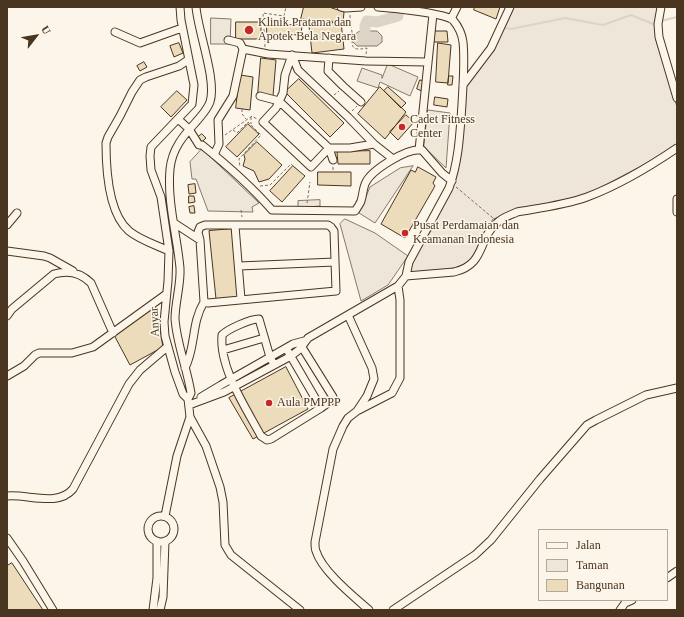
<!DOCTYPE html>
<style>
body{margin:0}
#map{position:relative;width:684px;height:617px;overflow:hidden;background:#fbf6e9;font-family:"Times New Roman",serif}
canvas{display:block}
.frame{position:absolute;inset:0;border:8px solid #4a3520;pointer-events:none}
.legend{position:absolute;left:538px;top:529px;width:130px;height:72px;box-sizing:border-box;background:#fbf6e9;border:1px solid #b4a999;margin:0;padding:5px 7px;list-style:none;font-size:12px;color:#4a3520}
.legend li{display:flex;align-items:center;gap:8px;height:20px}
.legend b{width:20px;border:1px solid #b4a999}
.north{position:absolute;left:16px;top:16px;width:40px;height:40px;-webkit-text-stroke:3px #fbf6e9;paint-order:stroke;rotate:59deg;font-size:11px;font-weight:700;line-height:16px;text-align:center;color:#4a3520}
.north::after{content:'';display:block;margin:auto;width:14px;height:18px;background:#4a3520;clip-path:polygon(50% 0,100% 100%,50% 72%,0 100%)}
</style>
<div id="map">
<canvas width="684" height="617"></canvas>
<div class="frame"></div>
<ul class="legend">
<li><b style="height:5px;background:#fbf6e9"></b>Jalan</li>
<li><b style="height:11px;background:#ede6d9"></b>Taman</li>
<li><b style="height:11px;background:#ecdcbc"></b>Bangunan</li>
</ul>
<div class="north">U</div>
</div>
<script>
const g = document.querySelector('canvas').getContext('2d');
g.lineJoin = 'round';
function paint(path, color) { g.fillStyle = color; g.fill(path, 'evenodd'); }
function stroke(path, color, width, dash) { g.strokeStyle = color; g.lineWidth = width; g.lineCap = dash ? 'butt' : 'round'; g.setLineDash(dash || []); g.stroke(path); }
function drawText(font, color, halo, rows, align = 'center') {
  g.font = font + ' "Times New Roman",serif'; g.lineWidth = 3; g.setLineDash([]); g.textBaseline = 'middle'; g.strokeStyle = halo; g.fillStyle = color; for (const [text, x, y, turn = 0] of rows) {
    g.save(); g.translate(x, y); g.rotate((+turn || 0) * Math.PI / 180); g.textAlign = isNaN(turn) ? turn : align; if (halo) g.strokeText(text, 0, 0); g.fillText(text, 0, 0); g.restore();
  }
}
const green = new Path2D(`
 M512,7H660L656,40L677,107V146L647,163L590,193L545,207L524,209L493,219L478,247L475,256L470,262L449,270L412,274L409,270L416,249L431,231L455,176L464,90L482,65Z
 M388,64L418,77L410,96L380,82L378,88L357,81L362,68L382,75V78Z
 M413,166L375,223L359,213L370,187L400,168Z
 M345,219L375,233L408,256L388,285L361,301L340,224Z`);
paint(green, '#ede6d9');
stroke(green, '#887966', 1);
const parking = new Path2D(`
 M211,18L231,19L230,44H211Z
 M428,110L450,113L446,168L424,147Z
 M202,149L259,203L252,207L253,212L208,211L196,179H192L190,162Z
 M320,200V206L298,208V201Z`);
paint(parking, '#ede7d9');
stroke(parking, '#887966', 1);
const water = new Path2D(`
 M363,31H377L382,36V42L377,46H357L352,41L353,36L358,32Z`);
paint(water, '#dcd4c6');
stroke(water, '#887966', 1);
stroke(new Path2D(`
 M661,21L677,17
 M506,28L511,29L565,18L603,25L631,15L653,24L655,23`), '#dcd4c6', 2);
stroke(new Path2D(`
 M365,31V26L367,21L377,22L398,16L399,7`), '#dcd4c6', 11);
const building = new Path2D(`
 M304,7H329L344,12L343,22L301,19Z
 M475,7H500L496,19L474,10Z
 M236,22H261V39H236Z
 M341,22L344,49L312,53L309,26Z
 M267,24L302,25L301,35L267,34Z
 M434,31H447L448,42H434Z
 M179,43L183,53L174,57L170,46Z
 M438,43L451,45L448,83L436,82Z
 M261,58L276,60L273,96L258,95Z
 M144,62L147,67L140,71L137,66Z
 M240,75L253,77L250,110L236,108Z
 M449,76H453L452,85H448Z
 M299,79L344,123L330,137L285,92Z
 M420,80L425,81L422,91L417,89Z
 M380,87L406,112L385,139L358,114Z
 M388,87L406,103L401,108L384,91Z
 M177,91L187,100L171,117L161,107Z
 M435,97L448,99L447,107L434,105Z
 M406,115L414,122L398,140L390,132Z
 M248,124L259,134L237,157L226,147Z
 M202,134L206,138L202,142L198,137Z
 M257,142L282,165L269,179L259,182L254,171L243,166L245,159L244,155Z
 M370,151V164H338L337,152Z
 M293,166L305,176L282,202L270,191Z
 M418,167L436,177L433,183L435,186L405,238L381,224L411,170L415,172Z
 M318,172H351V186L318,185Z
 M195,184L196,193L189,194L188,185Z
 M189,196H194L195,202L189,203Z
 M194,206L195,213H190L189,207Z
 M232,229L239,297L216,299L209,231Z
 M156,307L163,347L130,365L114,335Z
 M286,367L308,409L253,439L229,398Z
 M12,563L43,610H7V566Z`);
paint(building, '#ecdcbc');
stroke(building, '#4a3520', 1);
const minor = new Path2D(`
 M180,7L181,20L194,85L192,104L151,147L150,156L151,170L161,197L169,251L168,281L164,322L165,336L175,372L183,394L188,399L190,417L206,446L220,487L223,502L225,545L231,555L300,610
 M341,7L346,8L361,7
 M661,7L658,24L659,37L677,98
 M451,19L457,7
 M115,32L140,43L182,28
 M243,49L268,54L366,61L428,62
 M292,55L285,75L283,93L276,108L263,122L311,167L329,148H350L374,144
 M292,55L298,70L348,117L374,144L393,159
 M329,58L328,71L343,86L361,102
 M463,85L491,48L510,7
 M260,96L279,101L329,148L333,160
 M178,119L189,129L199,145H202C227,165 251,186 272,210L355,211C357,208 360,204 361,201C363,195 363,187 366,182C372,170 408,147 422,150L442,173L452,181
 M419,150L433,14
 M214,155L219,144L218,120L233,96L243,49L240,43L228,40
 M677,199V212
 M174,223L200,240L204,302
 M7,225L17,213
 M235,226L241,299
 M7,251L44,256L50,258L73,271
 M169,251C156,245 140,240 129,231C108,213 106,169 106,143L108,137L120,116L132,92L140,80L146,77L179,66L188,60
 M239,266L335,262
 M406,276L454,272C487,264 477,238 498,222C503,217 511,215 517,212C540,208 565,205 587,197C619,185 649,167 677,148
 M348,315L372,368L374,379L367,396L357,411L348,418L343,426L333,449L315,542C315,545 315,549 316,551C322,571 353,596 369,610
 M7,316L12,309L54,274C68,270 80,272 91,283L113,333
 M300,344L333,397L332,400L321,408
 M223,350L264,338
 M274,365L270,357L259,319C250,319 228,329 222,335C219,368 246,408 261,436L267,440L271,439L321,408L286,348
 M185,368C196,347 191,323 204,302L208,303L336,291L334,231L331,227L328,225H205L200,227L198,232L200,240
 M7,376L24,366L35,355L39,353H72L93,347L165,295
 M201,397L221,385L286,348L293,344L304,341
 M188,399L191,393C187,368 177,345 175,319C175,302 181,285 180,268C177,235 167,202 170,169C172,149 183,136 196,122C201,116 207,110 210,102C217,80 198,32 196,7
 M189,405L224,392L291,356L300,349L308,338L398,286L406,276L409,262L449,188C459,161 460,132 462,104C463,84 465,62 463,42C462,34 458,26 453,20C444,13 391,8 378,7
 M359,410L392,393L400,378V300L398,286
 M7,496C28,494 58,507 73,489L129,384L140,370L167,347
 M165,516L177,456L190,417
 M148 529a13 13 0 1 1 26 0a13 13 0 1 1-26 0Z
 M7,538L23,561L53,610
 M667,578L677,571
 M153,610L157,578V541
 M160,610L163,597L165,541
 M393,610L475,555L491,540L540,479L587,425L596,420L646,395L677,388
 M620,610L625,603L632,600`);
stroke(minor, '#4a3520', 9);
stroke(new Path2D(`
 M350,15C350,21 351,26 352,32C353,44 348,52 367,48L366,54
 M265,47L263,13L284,16L286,7
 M334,95L339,91
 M242,109V114L246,119
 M352,111L357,106
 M251,117V124
 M233,130L237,133L248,122L261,135L239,159L240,167
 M225,135L252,116L257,119
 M333,167V172
 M260,186L270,185L291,164L302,174
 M456,187L493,218
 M307,203L310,182
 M241,210L242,217`), '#7f6f5c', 1, [3, 2]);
stroke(minor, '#fbf6e9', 7);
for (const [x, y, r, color] of [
 [249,30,5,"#c62828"],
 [402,127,4,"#c62828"],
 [405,233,4,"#c62828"],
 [269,403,4,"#c62828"]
]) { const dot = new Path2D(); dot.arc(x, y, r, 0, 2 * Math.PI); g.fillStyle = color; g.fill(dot); stroke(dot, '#fbf6e9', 1.5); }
drawText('12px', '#4a3520', '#fbf6e9', [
 ["Klinik Pratama dan",258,23],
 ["Apotek Bela Negara",258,37],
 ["Cadet Fitness",410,120],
 ["Center",410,134],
 ["Pusat Perdamaian dan",413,226],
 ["Keamanan Indonesia",413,240],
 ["Aula PMPPP",277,403]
], 'left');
drawText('12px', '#4a3520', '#fbf6e9', [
 ["Anyar",155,322,-92]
]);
</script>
